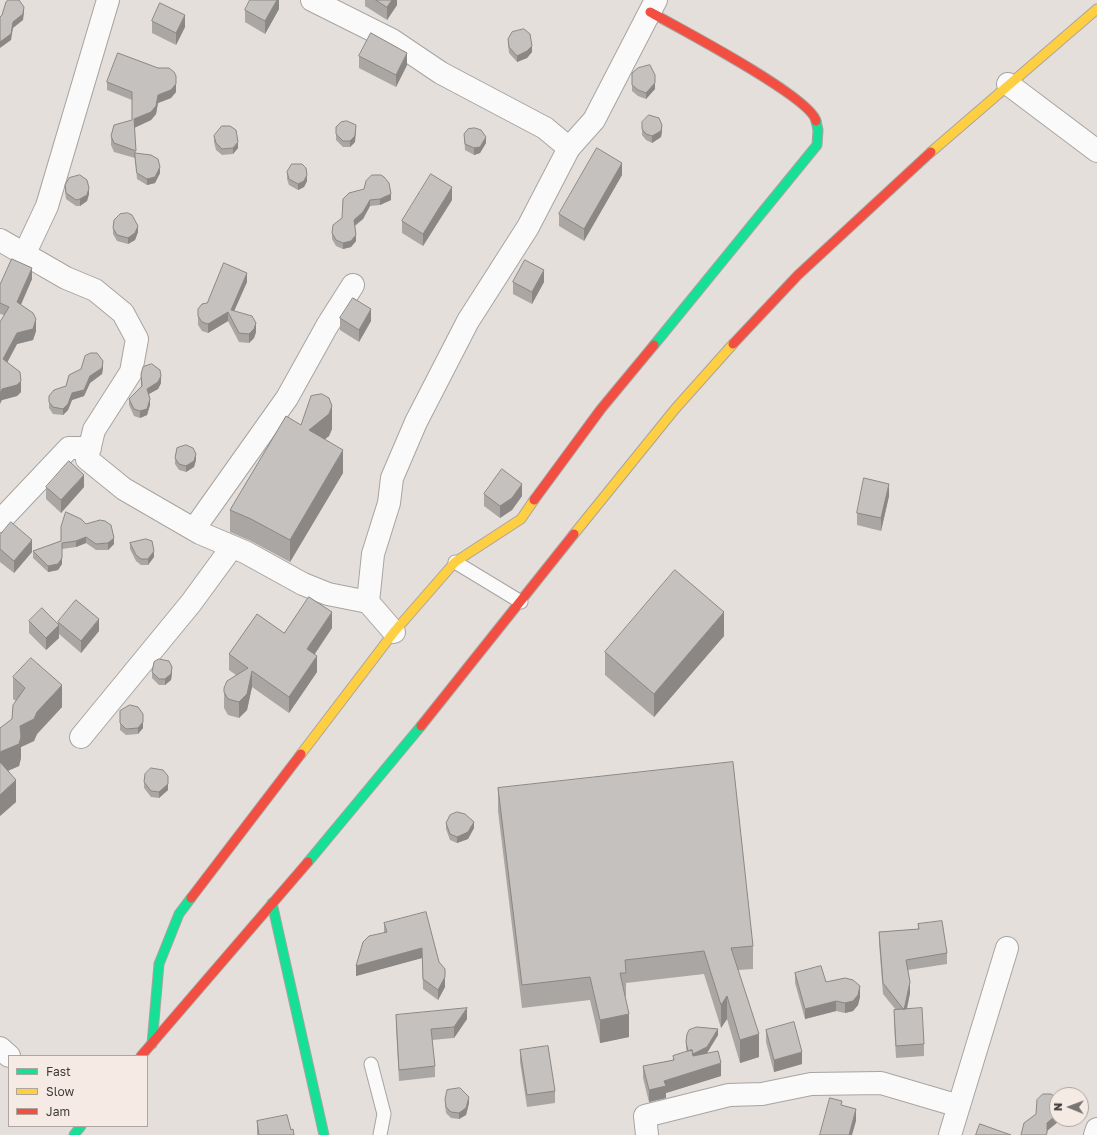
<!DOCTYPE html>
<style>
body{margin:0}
#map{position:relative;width:1097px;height:1135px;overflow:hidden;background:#e4dfdb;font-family:"Golos Text",sans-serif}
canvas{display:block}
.legend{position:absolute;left:8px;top:1055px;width:140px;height:72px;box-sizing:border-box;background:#f5ebe4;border:1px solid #ada5a0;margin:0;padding:5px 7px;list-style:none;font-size:12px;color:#403c39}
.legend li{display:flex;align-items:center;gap:8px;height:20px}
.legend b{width:20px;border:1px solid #ada5a0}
.north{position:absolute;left:1049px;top:1087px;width:40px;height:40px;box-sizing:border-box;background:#f5ebe4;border:1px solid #ada5a0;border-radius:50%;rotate:271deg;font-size:11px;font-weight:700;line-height:16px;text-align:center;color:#403c39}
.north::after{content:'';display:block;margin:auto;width:14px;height:18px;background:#797572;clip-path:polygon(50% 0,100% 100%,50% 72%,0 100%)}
</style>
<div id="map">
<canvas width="1097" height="1135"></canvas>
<ul class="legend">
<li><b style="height:5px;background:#16e098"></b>Fast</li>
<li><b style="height:5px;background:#ffcf43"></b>Slow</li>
<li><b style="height:5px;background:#f24e42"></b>Jam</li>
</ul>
<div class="north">N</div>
</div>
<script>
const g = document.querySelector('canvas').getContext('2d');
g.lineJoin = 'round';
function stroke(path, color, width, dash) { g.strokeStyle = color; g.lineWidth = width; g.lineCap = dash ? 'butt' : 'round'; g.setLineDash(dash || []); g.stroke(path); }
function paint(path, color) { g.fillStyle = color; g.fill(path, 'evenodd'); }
const lane = new Path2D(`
 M455,562L521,602
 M371,1064L384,1114L380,1135`);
const street = new Path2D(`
 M312,0L392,40L441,73L545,128L569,148L528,227L468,321L416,422L392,478L389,503L373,554L368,602L394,632
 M1008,84L1097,151
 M569,148L594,120L656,0
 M0,240L66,278L95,290L123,313L137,339L131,372L94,430L87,459L124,489L200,533L245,552L303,584L328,594L368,602
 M24,255L47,206L108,0
 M0,521L69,448H90
 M194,529L287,398L327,326L353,285
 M81,737L191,603L232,547
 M0,1048L9,1056
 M647,1135L645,1116L729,1095L762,1094L811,1084L881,1083L959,1106
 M950,1135L1007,948
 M1095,1135L1097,1129`);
const fast = new Path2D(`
 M654,345L817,145L818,130L816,121
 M308,862L421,726
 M272,903L324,1135
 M152,1044L159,964L179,914L191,898
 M74,1135L81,1126`);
const slow = new Path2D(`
 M931,152L1097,9
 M574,534L675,409L733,344
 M301,754L394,632L455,562L521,519L534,500`);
const jam = new Path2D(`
 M650,12C677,27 811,97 816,121
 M733,344L798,275L931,152
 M534,500L601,409L654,345
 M421,726L574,534
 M191,898L301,754
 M141,1056L308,862`);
stroke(lane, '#a8a4a1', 15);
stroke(street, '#a8a4a1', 24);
stroke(fast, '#a8a4a1', 11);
stroke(slow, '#a8a4a1', 11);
stroke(jam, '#a8a4a1', 11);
stroke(lane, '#fbfafa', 13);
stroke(street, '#fbfafa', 22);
stroke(fast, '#16e098', 9);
stroke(slow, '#ffcf43', 9);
stroke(jam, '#f24e42', 9);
paint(new Path2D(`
 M279,0V9L265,34L245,22V10Z
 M365,0H397V5L387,20L365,6Z
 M152,21L185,27L176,45L152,33Z
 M508,39L532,52L527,58L517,62L509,53L508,45Z
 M359,56L407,65L396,87L359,68Z
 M632,73L655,75V89L646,99L638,96L632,91Z
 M107,82L176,84V92L171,98L158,103L156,114L151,120L134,128L136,154L160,173L155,183L147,185L137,179L135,158L114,152L111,145V136L132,120V100L107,90Z
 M642,129L662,131L661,137L652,143L646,140L642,135Z
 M356,131L355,142L350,147H343L336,140V134Z
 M464,134L486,143L480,153L474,155L465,150Z
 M214,136L238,148L233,154L222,155L216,150L214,142Z
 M287,172L307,181L304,187L298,190L289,185L287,179Z
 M622,175L584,241L559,226V214Z
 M65,185L89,194L87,201L80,206H76L66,199L65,191Z
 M364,189L391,200L380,205L370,206L363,219L355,226L356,241L351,247L343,249L336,246L332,239V233L342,218Z
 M452,200L423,246L402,233V221Z
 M113,228L138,232L135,240L128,244L117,241L113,234Z
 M32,279L21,305L36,331L33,340L17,344L7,363L21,392L17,396L2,400L4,315L0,314V285Z
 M247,282L234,311L256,332L254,338L249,343L239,342L228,321L208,333L202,331L198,325V316L207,303Z
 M513,282H544L532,304L513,294Z
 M340,318L371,321L359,342L340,330Z
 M103,368L102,374L90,383L84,396L72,400L68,410L63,415L53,414L49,408V396L66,386Z
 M141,374L161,383L158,389L149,394L150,405L147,415L140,418L134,416L129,405V399L141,387Z
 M301,425L332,429L329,436L325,439L343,473L290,562L251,541L230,532V510Z
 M175,458L196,460L194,467L186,472L179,470L175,464Z
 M46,487H84L61,513L46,499Z
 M484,494L522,496L512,510L500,518L484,506Z
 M889,496L881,531L857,525V513Z
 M86,524L114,544L108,550H96L86,543L76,547L62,549V564L58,570L48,572L33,558V551L61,541Z
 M0,535L32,552L14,573L0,562Z
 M130,543L154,557L148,565H141L136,561L130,549Z
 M29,621L58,625V622L99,631L81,653L59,634V638L46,650L29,633Z
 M332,628L315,654L317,672L289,713L252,687L247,710L239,718L228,715L224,708V688L236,675L229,670V654L284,633Z
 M724,636L654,717L605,675V652Z
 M152,672L172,673L171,680L165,685H159L152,678Z
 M13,677L62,707L37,734L34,741L21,747V758L19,766L8,771L16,802L0,816L12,719L16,701L13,699Z
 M120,711L143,714V728L138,734L126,735L120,730Z
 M168,776V790L159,798L151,797L144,788V782Z
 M498,788L753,946V969L738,970L759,1057L740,1063L727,1019L721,1028L704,974L626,983V996H625L629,1037L600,1043L590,1000L522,1008L498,811Z
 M446,823L474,828L468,839L457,843L450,840L446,829Z
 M384,923L439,962L445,980V987L438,1000L423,989L422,958L356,976L384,933Z
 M918,924L947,953V964L908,970L910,993L907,1009L924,1044V1056L896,1058L894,1022V1010H896L883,994L879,943V932L918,929Z
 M795,973L826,982L860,997L858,1005L853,1011L845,1013L836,1011L805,1019L795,983Z
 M396,1015L467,1019L454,1038L432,1040L435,1066V1077L399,1081L396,1026Z
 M766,1030L802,1064L774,1072L766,1042Z
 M718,1035L707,1053L721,1076L666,1093V1098L649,1102L643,1078V1066L673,1060V1056L687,1052L686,1048V1042Z
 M520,1050L555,1091V1103L527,1107L520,1062Z
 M445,1099L469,1103L466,1115L459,1119L451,1118L446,1113L445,1105Z
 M257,1121L291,1130L294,1135H257Z`), '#a9a6a3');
paint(new Path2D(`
 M277,0H279V9L265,34V21Z
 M392,0H397V5L387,20V7Z
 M24,7V13L23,20L13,28L11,40L0,48V42L13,22Z
 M185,15V27L176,45V33Z
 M532,46V52L527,58L517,62V56Z
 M407,53V65L396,87V75Z
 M176,76V92L171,98L158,103L156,114L151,120L134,128V119Z
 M655,83V89L646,99V93Z
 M356,125L355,142L350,147V141Z
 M662,125V131L661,137L652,143V136Z
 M486,137V143L480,153L474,155V148Z
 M238,142V148L233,154V148Z
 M622,163V175L584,241V229Z
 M160,167V173L155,183L147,185V179Z
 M307,175V181L304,187L298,190V184Z
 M452,187V200L423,246V234Z
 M89,188V194L87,201L80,206V199Z
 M391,194V200L380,205V199Z
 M370,200V206L363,219L354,226V220Z
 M138,226V232L135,240L128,244V238Z
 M356,235V241L351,247L343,249V243Z
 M32,268V279L17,313V302Z
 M544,270V282L532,304V292Z
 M247,273V282L231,318V310Z
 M371,309V321L359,342V330Z
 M228,312V321L208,333V324Z
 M36,319V331L33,340L17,344L3,370V359L17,333Z
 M256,323V332L254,338L249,343V334Z
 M103,361V368L102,374L90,383L84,396L72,400L68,410L63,415V409L72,393L90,376Z
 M161,376V383L158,389L147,395V389Z
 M21,381V392L17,396L2,400L0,404V393L2,389Z
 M150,399V405L147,415L140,418V411Z
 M332,406V429L329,436L309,452V430Z
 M343,450V473L290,562V540Z
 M196,454V460L194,467L186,472V466Z
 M84,475V487L61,513V500Z
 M522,484V496L512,510L500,518V506Z
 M889,484V496L881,531V518Z
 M86,537V543L76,547V541Z
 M114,538V544L108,550V543Z
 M32,540V552L14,573V561Z
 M62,543V564L58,570L48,572V566Z
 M154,551V557L148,565V559Z
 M332,612V628L307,665V649Z
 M724,612V636L654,717V694Z
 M99,619V631L81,653V641Z
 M59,625V638L46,650V638Z
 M317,656V672L289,713V697Z
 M172,667V673L171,680L165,685V679Z
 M252,671V687L247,710L239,718V702Z
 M62,685V707L37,734L34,741L21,747V758L19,766L0,774V752L20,726L37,712Z
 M143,722V728L138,734V728Z
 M16,780V802L0,816V795Z
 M168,784V790L159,798V792Z
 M474,822V828L468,839L457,843V837Z
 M422,948V958L356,976V966Z
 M445,969V987L438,1000V990Z
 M910,982V993L904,1021V1010Z
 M860,986V997L858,1005L853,1011L845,1013V1003Z
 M727,996V1019L721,1028V1005Z
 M836,1001V1011L805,1019V1009Z
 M467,1008V1019L454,1038V1027Z
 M629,1014V1037L600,1043V1020Z
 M718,1029V1035L707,1053L689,1062V1056Z
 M759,1034V1057L740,1063V1040Z
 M802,1052V1064L774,1072V1060Z
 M721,1063V1076L666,1093V1098L649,1102V1090L664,1081Z
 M469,1097V1103L466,1115L459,1119V1113Z
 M856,1109V1121L852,1135H849Z
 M1057,1114V1119H1059L1058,1122L1047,1131V1123Z`), '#8a8785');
const building = new Path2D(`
 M9,0H19L24,7L23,14L13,22L11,34L0,42V17L2,15L6,2Z
 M250,0H277L265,21L245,10Z
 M376,0H392L387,7Z
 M160,3L185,15L176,33L152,21Z
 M524,29L530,34L532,46L527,51L517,56L509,47L508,39L512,32Z
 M371,33L407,53L396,75L359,56Z
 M118,53L158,68H169L174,72L176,76V84L171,90L158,95L156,106L151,112L134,119L136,151L114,143L111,136L114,125L132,120V92L107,82Z
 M650,65L655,75V83L646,93L638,90L632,85V73L638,68Z
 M649,115L659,118L662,125L661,131L652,136L646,134L642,129V122Z
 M347,121L356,125L355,136L350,141H343L336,134V127L341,122Z
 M222,126H230L236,130L238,142L233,148L222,149L216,143L214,136Z
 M475,128L481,130L486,137L480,147L474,148L465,144L464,134L468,129Z
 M597,148L622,163L584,229L559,214Z
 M135,153L151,155L158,159L160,167L155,177L147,179L137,173Z
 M292,164H302L306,168L307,175L304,181L298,184L289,179L287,172Z
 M431,174L452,187L423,234L402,221Z
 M80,175L87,180L89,188L87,195L80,199L76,200L66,193L65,185L69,178Z
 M372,175H381L384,177L389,183L391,194L380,199L370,200L363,212L354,220L356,235L351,241L343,243L336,240L332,233L333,225L342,218L343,199L349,193L364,189L366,181Z
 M128,213L132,215L138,226L135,233L128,238L117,235L113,228L114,220L120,214Z
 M12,259L32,268L17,302L33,313L36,319L33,329L17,333L3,359L20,372L21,381L17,385L2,389L0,393V322L9,307L0,303V285Z
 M525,260L544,270L532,292L513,282Z
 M224,263L247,273L231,310L252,316L256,323L254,329L249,334L239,333L228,312L208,324L202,322L198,316V309L202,304L207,303Z
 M353,298L371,309L359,330L340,318Z
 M91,353H97L103,361L102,368L90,376L84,390L72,393L68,404L63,409L53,407L49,402V396L54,390L66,386L69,375L81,369L85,356Z
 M152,364L160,370L161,376L158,382L147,389L150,399L147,409L140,411L134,409L129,399L142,386L141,374L143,367Z
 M322,394L329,398L332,406L329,414L309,430L343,450L290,540L251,519L230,510L286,416L301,425L311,396Z
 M186,445L193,448L196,454L194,461L186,466L179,464L175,458L177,448Z
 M69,461L84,475L61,500L46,487Z
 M502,469L522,484L512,498L500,506L484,494Z
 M864,478L889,484L881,518L857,513Z
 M66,512L81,519L86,524L100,520L105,521L111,525L114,538L108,543L96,544L86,537L76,541L62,543V558L58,564L48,566L33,551L61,541V527Z
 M11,522L32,540L14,561L0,549V535Z
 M146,539L152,541L154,551L148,559H141L136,555L130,543Z
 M675,570L724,612L654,694L605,652Z
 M309,597L332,612L307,649L317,656L289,697L252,671L247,694L239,702L228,699L224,692V688L227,681L248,668L229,654L257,614L284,633Z
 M76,600L99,619L81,641L58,622Z
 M42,608L59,625L46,638L29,621Z
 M31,658L62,685L37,712L34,719L20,726L21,737L19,744L0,752V728L12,719L13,705L25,688L13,677Z
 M159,659L169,661L172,667L171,674L165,679H159L152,672L154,662Z
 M130,705L138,707L143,714V722L138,728L126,729L120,723V711Z
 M0,762L16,780L0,795Z
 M733,762L753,946L731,948L759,1034L740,1040L727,996L721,1005L704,951L625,960L626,973H620L629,1014L600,1020L590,977L522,985L498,788Z
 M151,768L163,770L168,776V784L159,792L151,791L144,782L145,774Z
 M457,812L465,814L474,822L468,832L457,837L450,834L446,823L450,815Z
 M426,912L439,962L445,969V977L438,990L423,979L422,948L356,966L363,942L369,936L387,932L384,923Z
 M942,921L947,953L906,960L910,982L904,1010L883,983L879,932L919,929L918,924Z
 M821,966L826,982L845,978L853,980L860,986L858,995L853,1001L845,1003L836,1001L805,1009L795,973Z
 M467,1008L454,1027L431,1029L435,1066L399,1070L396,1015Z
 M922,1008L924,1044L896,1046L894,1010Z
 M794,1022L802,1052L774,1060L766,1030Z
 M697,1027L718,1029L707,1047L693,1054L692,1050L688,1051L686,1042L687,1034L689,1030Z
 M548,1046L555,1091L527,1095L520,1050Z
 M692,1050L693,1056L718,1051L721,1063L664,1081L666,1086L649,1090L643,1066L674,1060L673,1056Z
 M460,1088L469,1097L466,1108L459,1113L451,1112L446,1107L445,1099L447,1090Z
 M1043,1094H1051L1057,1098V1114L1047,1123V1133L1046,1135H1021L1024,1123L1036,1114L1037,1100Z
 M830,1098L842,1101L841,1105L856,1109L849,1135H820Z
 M287,1115L291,1130L293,1129L294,1135H259L257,1121Z
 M980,1124L1011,1135H976Z`);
paint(building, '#c5c1be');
stroke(building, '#8a8785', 1);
</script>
